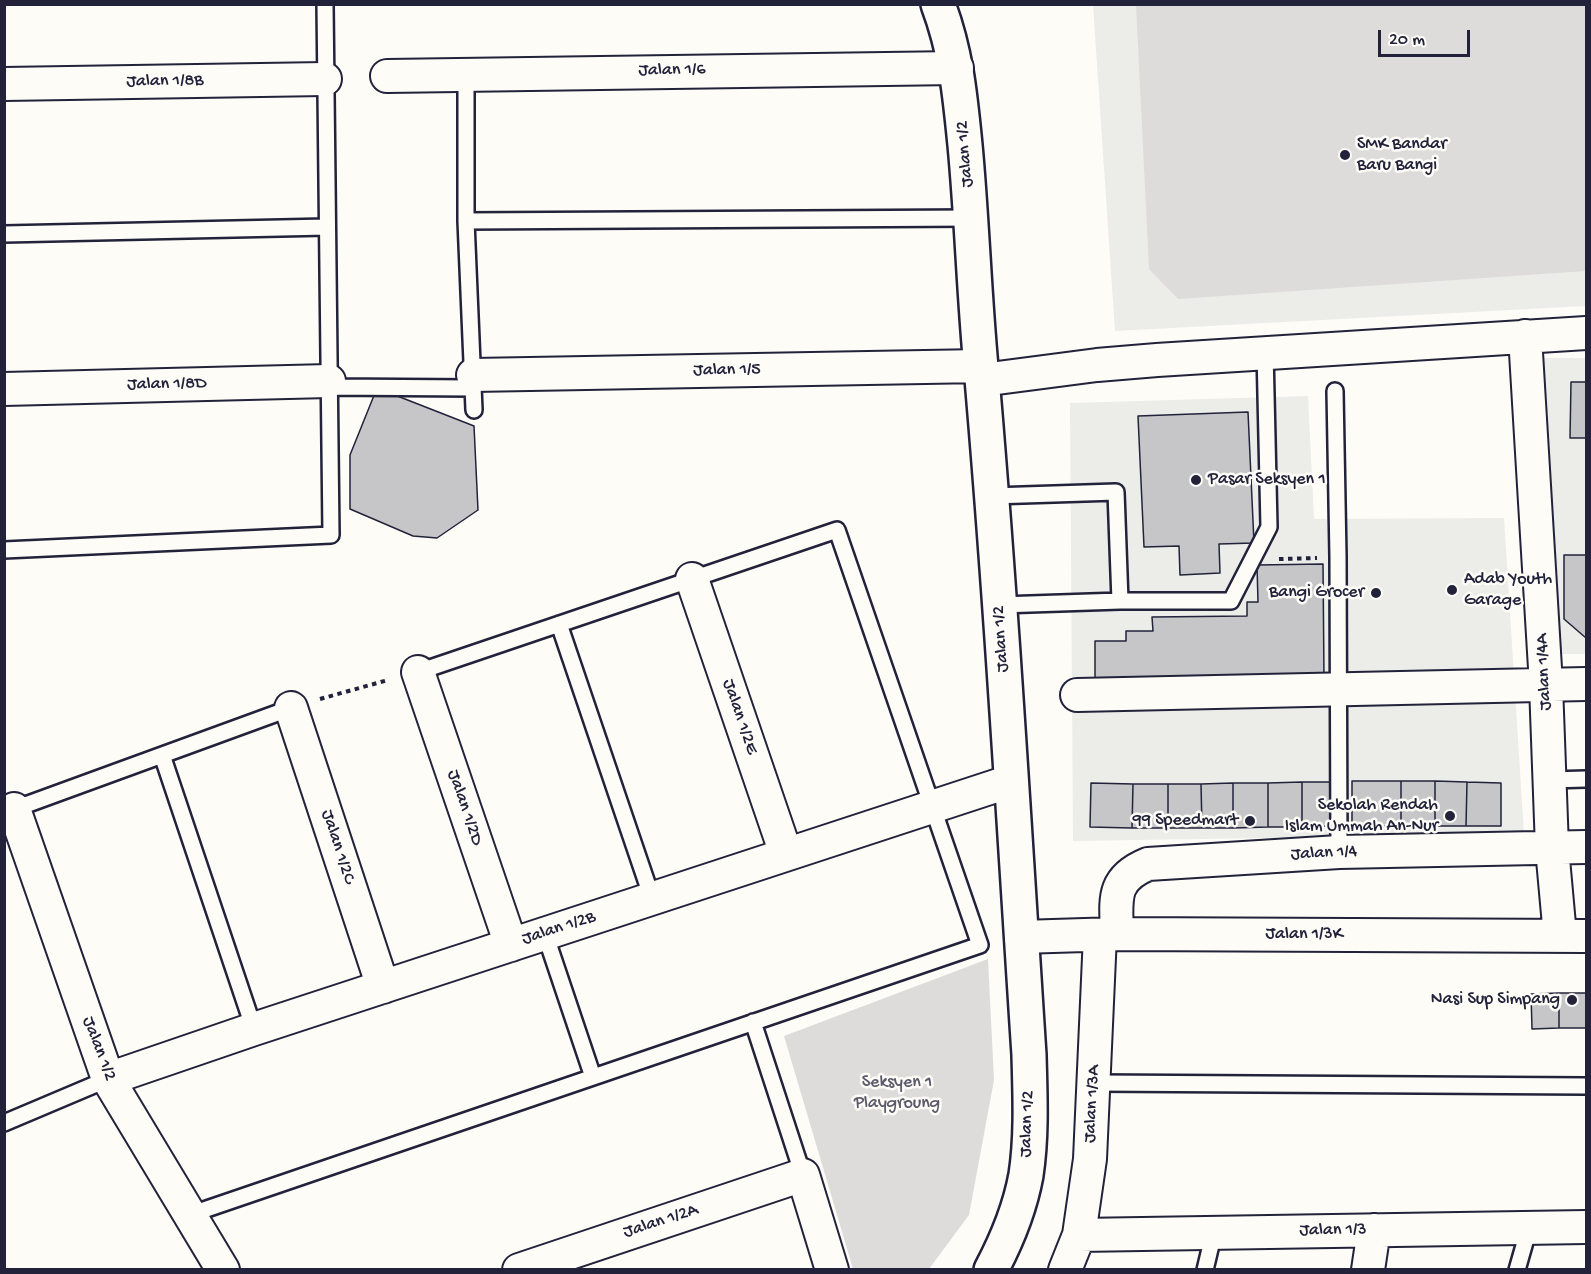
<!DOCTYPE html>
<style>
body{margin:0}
#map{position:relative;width:1591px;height:1274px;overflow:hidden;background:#fdfcf7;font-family:"Gochi Hand",sans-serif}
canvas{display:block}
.frame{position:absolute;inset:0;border:6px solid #22223b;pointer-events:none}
.scale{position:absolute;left:1378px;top:30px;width:92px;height:27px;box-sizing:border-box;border:3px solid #22223b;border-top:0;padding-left:8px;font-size:18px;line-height:21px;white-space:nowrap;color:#22223b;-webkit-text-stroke:4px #fdfcf7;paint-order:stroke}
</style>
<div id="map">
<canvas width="1591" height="1274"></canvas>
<div class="frame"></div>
<div class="scale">20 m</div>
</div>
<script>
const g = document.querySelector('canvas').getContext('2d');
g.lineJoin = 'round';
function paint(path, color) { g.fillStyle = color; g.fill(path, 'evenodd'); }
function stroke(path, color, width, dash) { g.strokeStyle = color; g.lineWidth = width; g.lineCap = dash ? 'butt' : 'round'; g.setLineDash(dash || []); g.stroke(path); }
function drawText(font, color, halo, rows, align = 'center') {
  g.font = font + ' "Gochi Hand",sans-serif'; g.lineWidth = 5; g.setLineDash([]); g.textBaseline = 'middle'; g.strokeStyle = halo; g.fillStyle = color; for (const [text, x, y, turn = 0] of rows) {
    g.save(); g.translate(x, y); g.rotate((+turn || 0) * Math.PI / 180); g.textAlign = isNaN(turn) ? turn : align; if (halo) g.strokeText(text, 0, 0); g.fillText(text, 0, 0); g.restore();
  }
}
paint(new Path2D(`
 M1093,5H1586V306L1115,331Z
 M1540,358H1586V654H1557Z
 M1308,396L1314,519L1504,518L1524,834L1073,841L1070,403Z`), '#ecece9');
paint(new Path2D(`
 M1136,5H1586V271L1178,299L1149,269Z
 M988,959L994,1080L969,1215L929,1269H853L784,1036Z`), '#dddcdb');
const building = new Path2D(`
 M1571,382H1586V438H1570Z
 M377,388L474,426L478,510L437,538L413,536L350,509V455Z
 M1248,412L1254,543L1219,544L1220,573L1180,575L1179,546L1144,547L1138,416Z
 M1564,555H1586V638L1564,619Z
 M1323,564L1324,678L1095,680V641H1126V631H1153L1152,617L1247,616V602H1258L1257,565Z
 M1352,781H1401V826H1352Z
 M1401,781H1435V826H1401Z
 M1435,781L1467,782L1466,826H1435Z
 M1302,782H1330L1331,826L1302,827Z
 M1302,782V827H1268V783Z
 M1467,782L1501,783V826H1466Z
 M1091,783L1133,784L1132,828L1090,827Z
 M1233,783H1268V827L1233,828Z
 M1233,783V828H1202L1201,784Z
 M1133,784H1168V828H1132Z
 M1168,784H1201L1202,828H1168Z
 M1559,993H1586V1028H1559Z
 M1559,993V1028L1532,1029L1531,994Z`);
paint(building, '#c6c6c8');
stroke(building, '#22223b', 1.5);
const lane = new Path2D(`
 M466,74V221L474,410
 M466,221L972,218
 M4,234L327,227
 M329,387L473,388
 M1335,391L1338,557L1339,852
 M992,496L1116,492L1120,601H1231L1269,527L1265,351
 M4,550L331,535L325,4
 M1000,605L1120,601
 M559,624L652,898
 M162,755L254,1029
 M1549,780L1586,779
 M9,811L291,708
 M545,934L593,1077
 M753,1022L803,1175
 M1094,1083L1586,1086
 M4,1123L108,1079
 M189,1215L980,945L837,530L418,672
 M1205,1270L1214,1232
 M1517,1270L1529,1228`);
const street = new Path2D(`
 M387,76L957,68
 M4,84L325,79
 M1525,336L1546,685L1552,848L1560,936
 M473,375L981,366
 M982,380L1097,365L1157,360L1586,333
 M4,389L329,381
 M692,579L786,854
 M418,672L511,945
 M1077,695L1586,684
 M291,708L383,987
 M14,809L108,1079L223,1270
 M1117,934C1116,900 1111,879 1148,864L1339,852L1586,847
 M1021,937L1117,934L1586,936
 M108,1079L254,1029L1011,781
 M1079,1235L1586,1227
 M519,1270L803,1175L832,1270
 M1065,1270L1079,1235L1090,1159L1100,935
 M1368,1270L1374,1230`);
const secondary = new Path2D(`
 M938,4C956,52 960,94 965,145C972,219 974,293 981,367C1001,596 1014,825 1029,1055C1030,1094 1032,1135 1026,1175C1020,1208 1007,1240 991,1270`);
stroke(lane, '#22223b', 20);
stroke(street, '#22223b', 36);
stroke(secondary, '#22223b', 38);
stroke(new Path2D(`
 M1279,559L1317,558
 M320,699L388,680`), '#22223b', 4, [4.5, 4.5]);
stroke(lane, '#fdfcf7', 15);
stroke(street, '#fdfcf7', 32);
stroke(secondary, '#fdfcf7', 33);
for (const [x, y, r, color] of [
 [1345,155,6,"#22223b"],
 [1196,480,6,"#22223b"],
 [1452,590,6,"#22223b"],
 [1376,593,6,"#22223b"],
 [1450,816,6,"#22223b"],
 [1250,821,6,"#22223b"],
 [1572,1000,6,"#22223b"]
]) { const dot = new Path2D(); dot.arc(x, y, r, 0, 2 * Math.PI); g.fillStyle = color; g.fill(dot); stroke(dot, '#fdfcf7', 2); }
drawText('18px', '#22223b', '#fdfcf7', [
 ["Jalan 1/6",672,71,-1],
 ["Jalan 1/8B",165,82,-1],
 ["Jalan 1/2",966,154,-95],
 ["Jalan 1/5",727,371,-1],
 ["Jalan 1/8D",167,385,-1],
 ["Jalan 1/2",1002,639,-94],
 ["Jalan 1/4A",1545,672,-93],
 ["Jalan 1/2E",739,717,71],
 ["Jalan 1/2D",464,808,71],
 ["Jalan 1/2C",337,847,72],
 ["Jalan 1/4",1324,854,-3],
 ["Jalan 1/2B",559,929,-18],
 ["Jalan 1/3K",1304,935],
 ["Jalan 1/2",98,1049,69],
 ["Jalan 1/3A",1093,1104,-87],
 ["Jalan 1/2",1028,1124,-88],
 ["Jalan 1/2A",661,1222,-18],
 ["Jalan 1/3",1333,1231,-1]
]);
drawText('18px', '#22223b', '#fdfcf7', [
 ["SMK Bandar",1357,145,"left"],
 ["Baru Bangi",1357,166,"left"],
 ["Pasar Seksyen 1",1208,480,"left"],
 ["Adab Youth",1464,580,"left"],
 ["Garage",1464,601,"left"],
 ["Bangi Grocer",1364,593],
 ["Sekolah Rendah",1438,806],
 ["Islam Ummah An-Nur",1438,827],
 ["99 Speedmart",1238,821],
 ["Nasi Sup Simpang",1560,1000]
], 'right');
drawText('18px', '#5a5a6b', '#fdfcf7', [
 ["Seksyen 1",897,1083],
 ["Playgroung",897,1104]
]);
</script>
